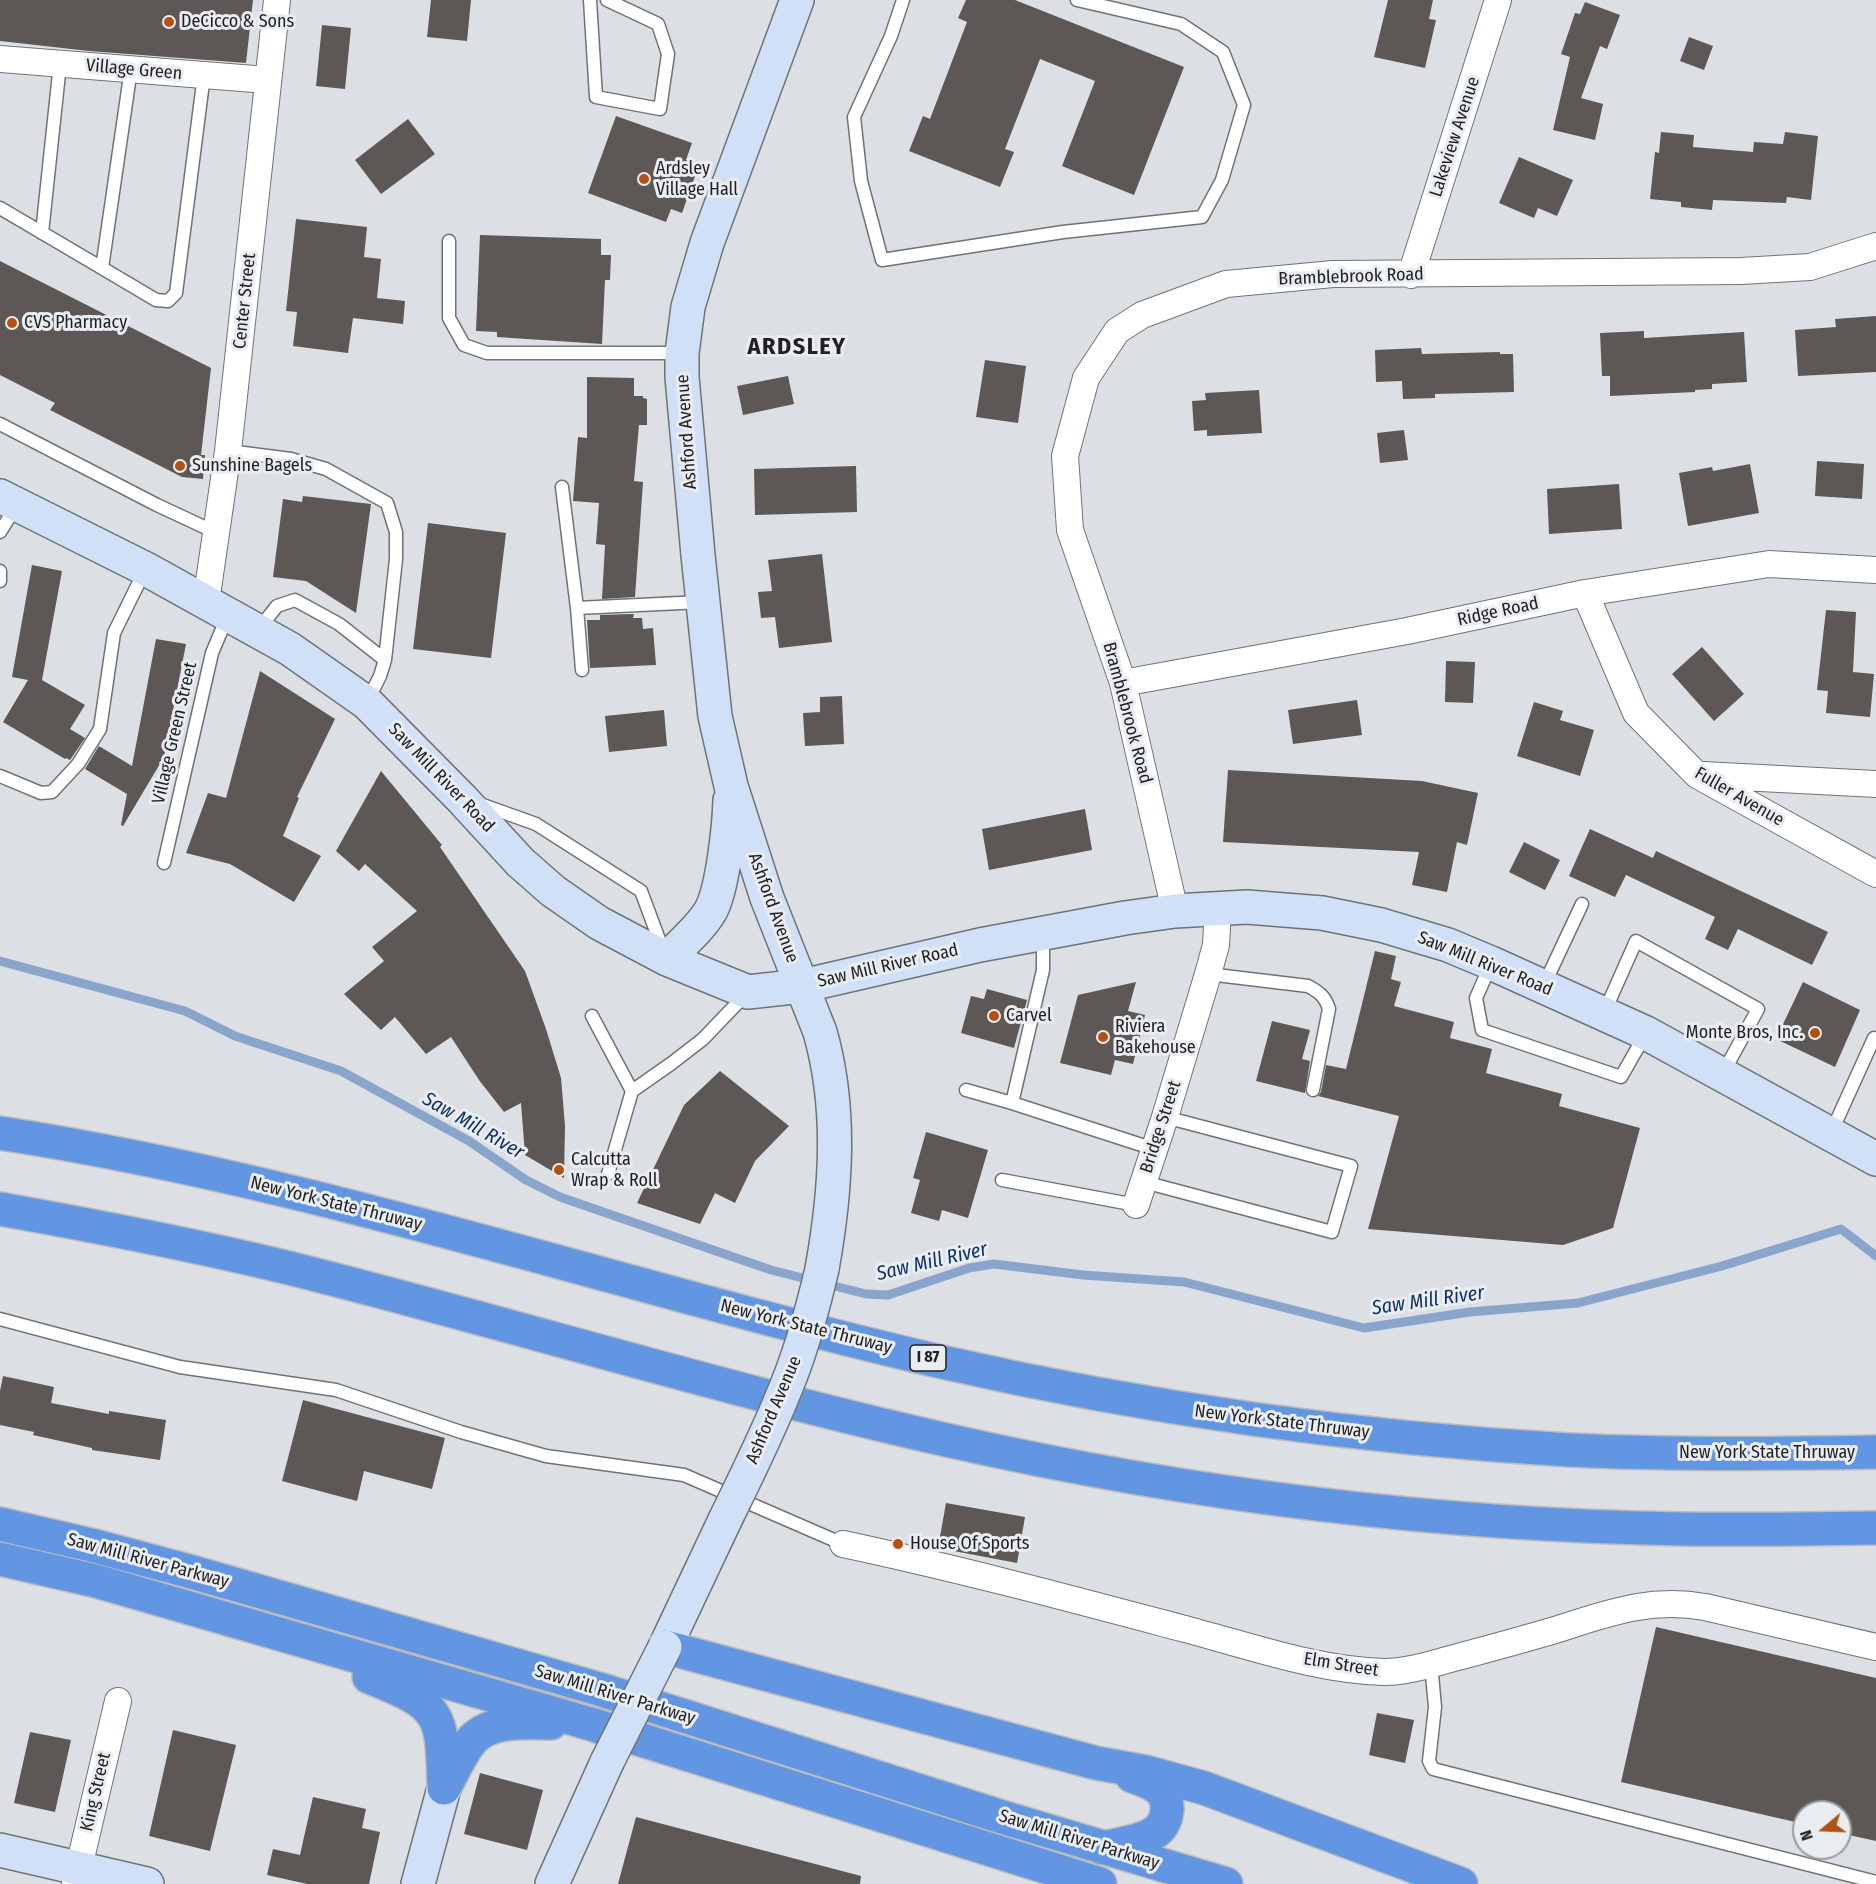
<!DOCTYPE html>
<style>
body{margin:0}
#map{position:relative;width:1876px;height:1884px;overflow:hidden;background:#dce0e5;font-family:"Fira Sans Condensed",sans-serif}
canvas{display:block}
.north{position:absolute;left:1792px;top:1800px;width:60px;height:60px;box-sizing:border-box;background:#e9edf2;border:2px solid #989b9f;border-radius:50%;rotate:251deg;font-size:16px;font-weight:700;line-height:24px;text-align:center;color:#1e2022}
.north::after{content:'';display:block;margin:auto;width:21px;height:27px;background:#b35113;clip-path:polygon(50% 0,100% 100%,50% 72%,0 100%)}
</style>
<div id="map">
<canvas width="1876" height="1884"></canvas>
<div class="north">N</div>
</div>
<script>
const g = document.querySelector('canvas').getContext('2d');
g.lineJoin = 'round';
function stroke(path, color, width, dash) { g.strokeStyle = color; g.lineWidth = width; g.lineCap = dash ? 'butt' : 'round'; g.setLineDash(dash || []); g.stroke(path); }
function paint(path, color) { g.fillStyle = color; g.fill(path, 'evenodd'); }
function drawText(font, color, halo, rows, align = 'center') {
  g.font = font + ' "Fira Sans Condensed",sans-serif'; g.lineWidth = 6; g.setLineDash([]); g.textBaseline = 'middle'; g.strokeStyle = halo; g.fillStyle = color; for (const [text, x, y, turn = 0] of rows) {
    g.save(); g.translate(x, y); g.rotate((+turn || 0) * Math.PI / 180); g.textAlign = isNaN(turn) ? turn : align; if (halo) g.strokeText(text, 0, 0); g.fillText(text, 0, 0); g.restore();
  }
}
stroke(new Path2D(`
 M0,961L185,1011L235,1036L341,1071L469,1141L526,1180L560,1197L771,1270L866,1294L888,1295L969,1268L994,1264L1083,1275L1184,1282L1364,1328L1470,1312L1578,1303L1722,1266L1841,1229L1876,1256`), '#8aa5cb', 9);
paint(new Path2D(`
 M0,0H253L246,63L89,51L0,41Z
 M431,0H471L467,41L427,37Z
 M966,0H1015L1184,67L1134,195L1062,166L1095,81L1040,59L1005,149L1014,152L1000,187L909,151L923,116L930,119L967,22L958,18Z
 M1388,0H1433L1429,19L1436,20L1425,68L1374,57Z
 M1585,2L1620,15L1607,49L1600,46L1581,98L1603,104L1595,140L1553,130L1570,57L1561,54L1575,13L1580,14Z
 M322,25L351,28L345,89L316,86Z
 M1689,37L1713,46L1704,70L1680,61Z
 M616,116L692,143L686,160L699,165L682,213L671,209L666,222L588,193Z
 M408,119L435,154L381,194L355,160Z
 M1661,132L1694,135L1693,147L1753,152L1754,142L1783,144L1785,132L1818,136L1811,200L1787,197L1786,203L1713,200L1712,210L1681,207V202L1650,199L1655,152L1659,153Z
 M1519,157L1573,180L1557,216L1538,208L1534,218L1499,203Z
 M296,219L367,227L364,257L381,259L377,298L405,301L403,324L353,318L348,353L293,346L297,312L286,311Z
 M480,235L601,239V255H611L610,280H605L602,344L497,337V332L476,331Z
 M0,261L211,368L201,455H205L203,479L182,477L50,410L55,403L0,375Z
 M1876,316V372L1798,376L1795,330L1836,327L1835,319Z
 M1644,331V338L1744,332L1747,382L1712,384V389L1695,390V392L1610,396V376H1602L1600,333Z
 M1421,348L1422,354L1500,352V354H1513L1514,392L1435,394V398L1403,399L1402,381L1376,382L1375,350Z
 M985,360L1026,366L1018,423L976,417Z
 M788,376L794,404L743,415L737,386Z
 M587,377L634,378V396H643V398L647,399V425H639L634,481L643,482L635,597L602,599L605,545L596,544L599,503L573,501L578,437L587,438Z
 M1259,390L1262,433L1207,436V430L1194,431L1192,401L1206,400L1205,393Z
 M1404,430L1408,460L1380,463L1377,433Z
 M1817,461L1864,464L1862,499L1815,496Z
 M1750,464L1759,513L1688,526L1679,473L1712,467L1713,471Z
 M856,466L857,512L755,515L754,469Z
 M1619,484L1622,529L1549,534L1547,489Z
 M303,496L371,504L356,613L306,581L273,577L283,499L302,502Z
 M428,523L506,533L491,658L413,649Z
 M822,554L832,642L779,648L775,617L761,618L758,592L772,591L768,560Z
 M32,565L62,571L42,680L85,705L70,729L85,738L70,760L66,758L65,759L3,722L28,680L12,677Z
 M1826,610L1856,612L1853,672L1874,674L1870,717L1826,713L1828,691L1817,690Z
 M634,614L633,618H642L643,629L653,628L656,665L590,668L587,620H600V615Z
 M156,639L186,644L164,757L123,826L121,825L127,794L85,769L99,746L132,766Z
 M1702,647L1744,694L1714,721L1672,674Z
 M1446,661L1475,662L1473,703L1445,702Z
 M260,671L335,719L297,797L299,798L283,836L321,856L294,902L230,864L186,853L208,793L226,798Z
 M842,696L844,744L805,746L803,713L820,712V697Z
 M1357,700L1362,735L1293,744L1288,710Z
 M1534,702L1563,711L1560,720L1594,730L1580,776L1517,756Z
 M664,710L667,746L609,752L605,716Z
 M1228,770L1422,781L1478,793L1467,845L1457,842L1447,892L1412,885L1419,852L1223,842Z
 M381,771L442,845L440,847L525,971L546,1029L561,1078L565,1126L564,1178L525,1155L521,1103L504,1112L479,1080L451,1037L426,1054L395,1017L381,1030L344,994L384,961L372,947L417,911L365,864L359,871L336,851Z
 M1085,809L1092,850L989,870L982,829Z
 M1590,829L1653,858L1656,851L1828,932L1812,965L1738,929L1728,950L1705,939L1715,917L1626,875L1615,897L1569,876Z
 M1524,842L1560,860L1545,890L1509,872Z
 M1375,951L1396,956L1391,979L1401,982L1394,1006L1454,1022L1450,1038L1492,1049L1486,1073L1562,1094L1559,1106L1640,1128L1613,1228L1563,1245L1368,1229L1399,1116L1318,1096L1321,1092L1326,1065L1346,1069Z
 M1136,982L1128,1011L1145,1015L1133,1064L1115,1060L1111,1075L1060,1063L1078,995Z
 M1803,982L1860,1010L1835,1067L1776,1039Z
 M987,989L1027,1000L1014,1048L961,1033L971,996L984,999Z
 M1272,1021L1310,1030L1302,1059L1310,1061L1305,1093L1256,1081Z
 M720,1071L789,1126L755,1161L735,1203L715,1193L700,1224L637,1203L684,1105Z
 M926,1132L988,1150L968,1218L942,1210L939,1221L911,1213L920,1180L913,1178Z
 M3,1376L54,1387L51,1403L109,1414V1411L166,1420L160,1460L92,1450V1448L33,1435L34,1432L0,1425V1391Z
 M303,1400L445,1438L432,1489L364,1471L357,1501L282,1481Z
 M946,1503L1025,1517L1017,1563L938,1548Z
 M1656,1627L1876,1678V1841L1840,1833V1812H1804V1824L1621,1782Z
 M1377,1713L1414,1720L1405,1763L1369,1755Z
 M173,1730L236,1745L210,1851L149,1836Z
 M30,1732L71,1740L55,1812L14,1803Z
 M480,1773L543,1790L527,1850L464,1834Z
 M313,1797L366,1809L362,1828L380,1832L369,1884H307L267,1875L273,1849L300,1855Z
 M636,1817L861,1876L860,1884H618Z`), '#5d5755');
const lane = new Path2D(`
 M590,0L596,97L660,109L668,54L658,24L607,0
 M903,0L891,36L854,117L861,181L882,260L1063,232L1202,217L1222,180L1244,105L1223,52L1181,24L1077,0
 M131,69L102,268L156,300L168,301L176,293L204,75
 M0,208L102,268
 M42,233L60,64
 M449,241V318L464,345L487,353H681
 M0,424L157,505L217,533
 M228,451L291,459L326,469L387,503L396,532V559L385,660L380,676L367,702
 M562,487L577,608L701,602
 M0,532L17,505
 M0,571V581
 M577,608L582,670
 M258,630L277,606L295,600L339,624L385,660
 M0,776L41,793L52,792L78,764L100,729L114,633L145,570
 M480,804L536,824L641,891L663,950
 M164,863L212,653L228,615
 M1043,934V970L1012,1103L1154,1149
 M1491,964L1476,998L1482,1030L1621,1077L1645,1035
 M1208,974L1308,986C1319,992 1325,996 1329,1009L1313,1090
 M1544,985L1582,904
 M1604,1013L1636,941L1758,1009L1723,1073
 M592,1016L632,1091L608,1174
 M966,1090L1012,1103
 M632,1091L672,1063L703,1039L747,993
 M1831,1133L1874,1038
 M1002,1180L1136,1205
 M1144,1182L1332,1232L1351,1166L1165,1117
 M0,1319L180,1367L336,1390L461,1432L546,1456L684,1475L843,1544
 M1431,1664L1435,1707L1429,1761L1433,1769L1876,1882`);
const street = new Path2D(`
 M0,59L267,80
 M1411,275L1498,0
 M1585,593L1636,713L1697,775L1876,874
 M206,602L228,451L277,0
 M1123,683L1407,631L1585,593L1769,564L1876,570
 M1703,775L1876,784
 M1175,911L1123,683L1070,530L1065,456L1086,378L1117,331L1142,315L1226,284L1333,274L1741,271L1810,267L1876,246
 M1136,1205L1165,1117L1208,974L1216,945L1218,909
 M843,1544C956,1568 1068,1598 1181,1628C1247,1645 1315,1670 1384,1672C1408,1672 1431,1664 1454,1658C1488,1649 1521,1640 1555,1630C1606,1614 1649,1597 1705,1607L1876,1647
 M75,1884L118,1701`);
const secondary = new Path2D(`
 M797,0L707,243L688,307L682,353V377L698,555L715,716L731,786L767,898L820,1032C842,1109 836,1191 822,1269
 M0,496L146,569L290,649L367,703L462,799L520,862L553,891L599,923L667,959L748,992L802,986L980,945L1125,918L1175,911L1247,907L1322,913L1381,925L1448,945L1491,963L1646,1033L1876,1159
 M667,959C681,944 700,929 711,910C723,887 729,827 730,800
 M665,1647L725,1520
 M0,1850L147,1884
 M418,1884L444,1788
 M552,1884L607,1762`);
const highway = new Path2D(`
 M0,1133C320,1182 627,1289 942,1362C1148,1409 1358,1438 1569,1450C1671,1455 1774,1454 1876,1452
 M0,1209C101,1227 201,1246 301,1271C518,1326 733,1392 951,1441C1190,1495 1439,1525 1684,1529C1748,1530 1812,1529 1876,1528
 M0,1524L91,1545L192,1572L599,1689L1002,1817L1226,1884
 M0,1559L96,1581L594,1725L1100,1884
 M665,1647L1096,1763L1146,1772L1204,1788L1461,1884
 M369,1677C442,1706 442,1712 444,1788
 M444,1788C453,1773 461,1752 473,1739C493,1719 526,1723 551,1723
 M1103,1848C1119,1844 1140,1842 1154,1833C1169,1824 1172,1799 1158,1788C1150,1782 1141,1779 1132,1776`);
stroke(lane, '#6f7377', 15);
stroke(street, '#6f7377', 28);
stroke(secondary, '#6f7377', 36);
stroke(highway, '#bcbcbd', 36);
stroke(lane, '#fff', 12);
stroke(street, '#fff', 26);
stroke(secondary, '#d0e0f6', 33);
stroke(highway, '#6396e2', 33);
const secondaryBridge = new Path2D(`
 M725,1520C745,1479 765,1439 782,1397C800,1356 812,1312 822,1269
 M607,1762L665,1647`);
stroke(secondaryBridge, '#6f7377', 36, []);
stroke(secondaryBridge, '#d0e0f6', 33);
for (const [x, y, r, color] of [
 [169,22,6,"#b35113"],
 [644,179,6,"#b35113"],
 [12,323,6,"#b35113"],
 [180,466,6,"#b35113"],
 [994,1016,6,"#b35113"],
 [1815,1033,6,"#b35113"],
 [1103,1037,6,"#b35113"],
 [559,1170,6,"#b35113"],
 [898,1544,6,"#b35113"]
]) { const dot = new Path2D(); dot.arc(x, y, r, 0, 2 * Math.PI); g.fillStyle = color; g.fill(dot); stroke(dot, '#e9edf2', 2); }
for (const [x, y, w] of [
 [928,1358,36]
]) { const box = new Path2D(); box.roundRect(x - w / 2, y - 13, w, 26, 4.5); g.fillStyle = '#e9edf2'; g.fill(box); stroke(box, '#1e2022', 1.5); }
drawText('bold 16px', '#1e2022', null, [
 ["I 87",928,1358]
]);
drawText('18px', '#1e2022', '#e9edf2', [
 ["DeCicco & Sons",181,22],
 ["Ardsley",656,169],
 ["Village Hall",656,190],
 ["CVS Pharmacy",24,323],
 ["Sunshine Bagels",192,466],
 ["Carvel",1006,1016],
 ["Riviera",1115,1027],
 ["Bakehouse",1115,1048],
 ["Monte Bros, Inc.",1803,1033,"right"],
 ["Calcutta",571,1160],
 ["Wrap & Roll",571,1181],
 ["House Of Sports",910,1544]
], 'left');
drawText('18px', '#1e2022', '#e9edf2', [
 ["Village Green",134,70,5],
 ["Lakeview Avenue",1455,137,-72],
 ["Bramblebrook Road",1351,277,-2],
 ["Center Street",245,301,-84],
 ["Ashford Avenue",687,432,-94],
 ["Ridge Road",1498,612,-12],
 ["Bramblebrook Road",1127,713,75],
 ["Village Green Street",175,733,-77],
 ["Saw Mill River Road",441,778,46],
 ["Fuller Avenue",1739,797,30],
 ["Ashford Avenue",773,908,70],
 ["Saw Mill River Road",1485,964,22],
 ["Saw Mill River Road",888,966,-13],
 ["Bridge Street",1161,1127,-72],
 ["New York State Thruway",336,1204,14],
 ["New York State Thruway",806,1327,14],
 ["Ashford Avenue",774,1410,-67],
 ["New York State Thruway",1282,1422,7],
 ["New York State Thruway",1767,1453],
 ["Saw Mill River Parkway",148,1561,15],
 ["Elm Street",1341,1665,9],
 ["Saw Mill River Parkway",615,1695,17],
 ["King Street",96,1792,-77],
 ["Saw Mill River Parkway",1079,1840,17]
]);
drawText('italic 20px', '#103262', '#e9edf2', [
 ["Saw Mill River",473,1126,30],
 ["Saw Mill River",932,1262,-13],
 ["Saw Mill River",1428,1301,-8]
]);
g.letterSpacing = '1.5px';
drawText('bold 24px', '#1e2022', '#e9edf2', [
 ["ARDSLEY",797,347]
]);
g.letterSpacing = '0px';
</script>
